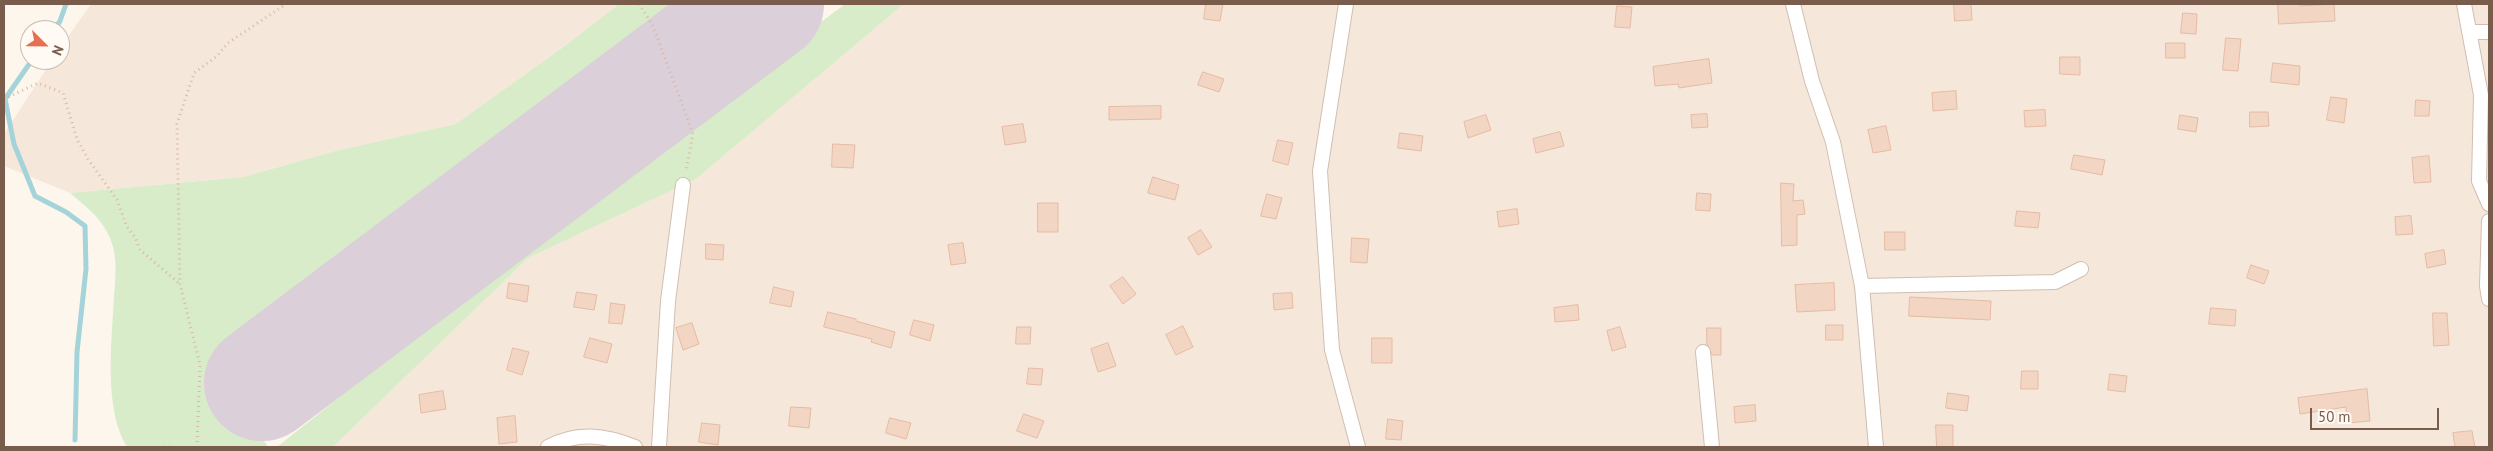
<!DOCTYPE html>
<style>
body{margin:0}
#map{position:relative;width:2493px;height:451px;overflow:hidden;background:#fdf6ec;font-family:"PT Sans",sans-serif}
canvas{display:block}
.frame{position:absolute;inset:0;border:5px solid #7a5c4d;pointer-events:none}
.north{position:absolute;left:20px;top:20px;width:50px;height:50px;box-sizing:border-box;background:#fffaf3;border:1px solid #cabbb1;border-radius:50%;rotate:113deg;font-size:14px;font-weight:700;line-height:20px;text-align:center;color:#7a5c4d}
.north::after{content:'';display:block;margin:auto;width:18px;height:22px;background:#e76f51;clip-path:polygon(50% 0,100% 100%,50% 72%,0 100%)}
.scale{position:absolute;left:2310px;top:408px;width:129px;height:22px;box-sizing:border-box;border:2px solid #7a5c4d;border-top:0;padding-left:6px;font-size:15px;line-height:18px;white-space:nowrap;color:#7a5c4d;-webkit-text-stroke:4px #fffaf3;paint-order:stroke}
</style>
<div id="map">
<canvas width="2493" height="451"></canvas>
<div class="frame"></div>
<div class="north">N</div>
<div class="scale">50 m</div>
</div>
<script>
const g = document.querySelector('canvas').getContext('2d');
g.lineJoin = 'round';
function paint(path, color) { g.fillStyle = color; g.fill(path, 'evenodd'); }
function stroke(path, color, width, dash) { g.strokeStyle = color; g.lineWidth = width; g.lineCap = dash ? 'butt' : 'round'; g.setLineDash(dash || []); g.stroke(path); }
paint(new Path2D(`
 M91,4H619L562,48L457,124L335,151L243,177L70,193L4,166V134L52,60H60V48Z
 M904,4H2489V447H333L528,258L696,179Z`), '#f5e8da');
paint(new Path2D(`
 M619,4H705L221,374L268,447H127C103,408 112,340 114,296C116,273 118,252 107,232C99,216 83,204 70,193L243,177L335,151L456,124L562,48Z
 M845,4H904L696,179L528,258L333,447H277L614,178Z`), '#d8ecc9');
stroke(new Path2D(`
 M54,30L60,21L66,4
 M32,60L5,99L14,144L35,196L66,212L85,226L86,269L77,352L75,440`), '#a5d3da', 5);
stroke(new Path2D(`
 M262,383L766,4`), '#dbcfda', 116);
const building = new Path2D(`
 M1206,4H1223L1220,21L1204,19Z
 M1954,4H1971L1972,20L1955,21Z
 M2278,4H2300V6L2334,4L2335,21L2279,24Z
 M1617,6L1632,7L1630,28L1615,27Z
 M2183,13L2197,14L2196,34L2181,33Z
 M2226,38L2241,39L2238,71L2223,70Z
 M2166,43H2185V58H2166Z
 M2060,57H2080V75L2060,74Z
 M1709,59L1712,83L1679,88L1678,84L1655,86L1653,67Z
 M2273,63L2300,66L2299,85L2271,82Z
 M1203,72L1224,79L1219,92L1198,85Z
 M1956,91L1957,109L1933,111L1932,93Z
 M2331,97L2347,99L2344,123L2327,120Z
 M2416,100L2430,101L2429,116H2415Z
 M1161,106V119L1109,120V107Z
 M2045,110L2046,126L2025,127L2024,111Z
 M2250,112H2268L2269,126L2250,127Z
 M1707,114L1708,127L1692,128L1691,115Z
 M1486,115L1491,130L1468,138L1464,122Z
 M2180,115L2198,118L2196,132L2178,129Z
 M1023,124L1026,142L1005,145L1002,127Z
 M1886,126L1891,150L1873,153L1868,130Z
 M1560,132L1564,146L1536,153L1533,139Z
 M1400,133L1423,136L1421,151L1398,148Z
 M1278,140L1293,143L1288,165L1273,161Z
 M833,144L855,145L853,168L832,167Z
 M2074,155L2105,160L2102,175L2071,169Z
 M2429,156L2431,182L2414,183L2412,158Z
 M1153,177L1179,185L1175,200L1148,193Z
 M1781,183L1794,184L1793,201L1803,200L1805,214L1797,215V245L1782,246Z
 M1697,193L1711,194L1710,211L1696,210Z
 M1267,194L1282,198L1276,219L1261,216Z
 M1038,203H1058V232H1038Z
 M1517,209L1519,224L1499,227L1497,212Z
 M2017,211L2040,213L2038,228L2015,226Z
 M2411,216L2413,234L2396,235L2395,217Z
 M1201,230L1212,247L1198,255L1188,238Z
 M1885,232H1905V250H1885Z
 M1352,238L1369,239L1367,263L1351,262Z
 M963,243L966,263L951,265L948,245Z
 M706,244L724,245L723,260L706,259Z
 M2444,250L2446,264L2427,268L2425,254Z
 M2251,265L2269,271L2264,284L2247,278Z
 M1123,277L1136,294L1123,304L1110,286Z
 M509,283L529,286L527,302L507,298Z
 M1834,283L1835,310L1797,312L1795,285Z
 M774,287L794,292L791,307L770,303Z
 M577,292L597,295L594,310L574,307Z
 M1292,293L1293,308L1274,310L1273,294Z
 M1910,297L1991,301L1990,320L1909,316Z
 M611,303L625,305L622,324L609,323Z
 M1578,305L1579,320L1555,322L1554,308Z
 M2211,308L2236,310L2235,326L2209,324Z
 M828,312L856,319V321L895,332L891,348L871,342L872,339L824,327Z
 M2433,313H2447L2449,345L2434,346Z
 M914,320L934,325L930,341L910,335Z
 M692,323L699,344L683,350L676,328Z
 M1826,325H1843V340H1826Z
 M1183,326L1193,347L1176,355L1166,335Z
 M1017,327H1031L1030,344H1016Z
 M1620,327L1626,347L1612,351L1607,331Z
 M1707,328H1721V355H1712L1707,344Z
 M590,338L612,344L607,363L584,357Z
 M1372,338H1392V363H1372Z
 M1108,343L1116,366L1098,372L1091,349Z
 M513,348L529,352L522,375L507,370Z
 M1029,368L1043,369L1041,385L1027,384Z
 M2022,371H2038V389H2021Z
 M2110,374L2127,376L2125,392L2108,390Z
 M2367,389L2370,421L2347,423L2346,407L2300,414L2298,398Z
 M443,391L446,409L421,413L419,395Z
 M1948,393L1969,396L1967,411L1946,408Z
 M1755,405L1756,421L1735,423L1734,407Z
 M791,407L811,408L809,428L789,426Z
 M1024,414L1044,421L1037,438L1017,431Z
 M515,416L517,442L499,444L497,418Z
 M890,418L911,423L906,439L886,433Z
 M1388,419L1403,421L1401,440L1386,439Z
 M702,423L720,425L718,445L699,442Z
 M1936,425H1953V447H1937Z
 M2472,431L2475,447H2455L2453,433Z`);
paint(building, '#f3d5c3');
stroke(building, '#e6bba3', 1);
const minor = new Path2D(`
 M1346,4L1320,171L1332,350L1358,447
 M1793,4L1812,81L1833,142L1862,286L1876,447
 M2464,4L2481,95L2479,181L2489,204
 M2469,32H2489
 M2489,221L2487,286L2489,299
 M1862,286L2055,282L2081,269
 M1703,352L1712,447
 M548,447C577,431 605,435 635,447
 M659,447L668,301L683,185`);
stroke(minor, '#d1beb0', 16);
stroke(new Path2D(`
 M639,4L653,26L693,134L686,171
 M4,99L38,83L63,93L77,139L88,159L117,200L127,227L135,237L140,250L180,284
 M164,447H170
 M197,447L200,365L180,284L177,124L194,73L217,56L228,43L286,4`), '#d9b8a5', 3, [1, 4]);
stroke(minor, '#fff', 14);
</script>
